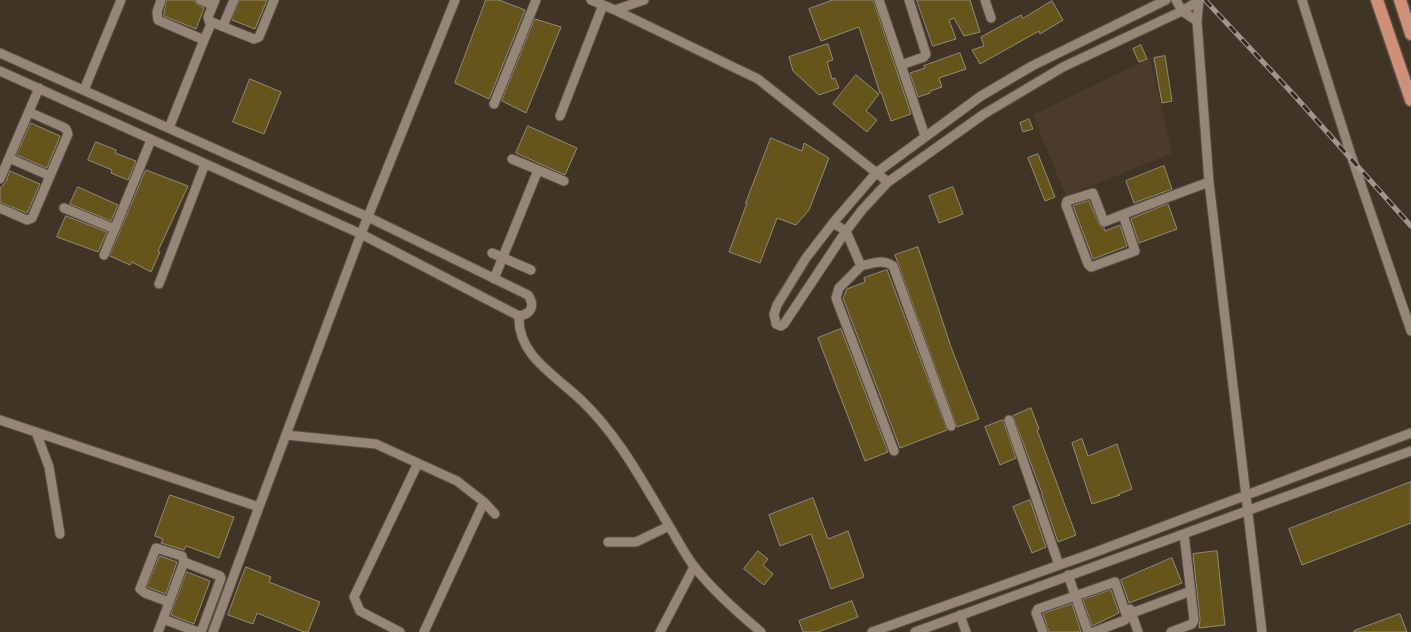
<!DOCTYPE html>
<style>
body{margin:0}
canvas{display:block;background:#403427}
</style>
<canvas width="1411" height="632"></canvas>
<script>
const g = document.querySelector('canvas').getContext('2d');
g.lineJoin = 'round';
function paint(path, color) { g.fillStyle = color; g.fill(path, 'evenodd'); }
function stroke(path, color, width, dash) { g.strokeStyle = color; g.lineWidth = width; g.lineCap = dash ? 'butt' : 'round'; g.setLineDash(dash || []); g.stroke(path); }
paint(new Path2D(`
 M1150,58L1172,153L1066,196L1033,115Z`), '#4c3b2a');
const building = new Path2D(`
 M167,0H194L196,4L204,8L196,29L164,16Z
 M240,0H267L255,29L232,20Z
 M486,0H499L525,10L489,99L455,83Z
 M833,0H873L911,114L891,121L881,92L880,93L859,27L821,41L809,9Z
 M917,0H970L980,32L964,36L954,18L949,20L956,39L933,46Z
 M1052,1L1063,20L1040,34L1039,31L980,64L972,50L984,46L981,37L1021,15L1023,18Z
 M535,19L561,27L526,113L502,101Z
 M828,44L833,60L827,62L832,79L835,78L839,88L819,95L793,71L789,57Z
 M1141,45L1147,59L1139,62L1133,49Z
 M960,53L966,69L939,78L942,87L930,91V93L918,97L910,73L925,68L924,66Z
 M1165,56L1172,101L1162,103L1154,58Z
 M856,75L879,94L866,111L877,120L867,132L833,104Z
 M250,79L281,92L264,134L233,122Z
 M1029,119L1033,129L1023,132L1020,123Z
 M31,123L60,136L47,168L17,155Z
 M528,126L577,148L565,175L516,153Z
 M771,138L802,151L804,143L829,158L809,210L796,225L777,218L760,263L729,252L747,203H746Z
 M96,142L116,150L115,153L136,161L128,180L111,173L112,170L88,160Z
 M1038,154L1055,197L1045,201L1028,158Z
 M1164,166L1172,189L1134,203L1126,181Z
 M146,170L188,186L158,251L160,252L151,272L132,262L130,265L110,256Z
 M10,171L40,184L27,213L0,202V188L6,182Z
 M78,187L118,205L111,221L70,204Z
 M953,187L963,214L939,223L929,196Z
 M1089,201L1100,226L1104,228L1105,231L1120,225L1127,246L1093,259L1073,206Z
 M1168,204L1177,229L1139,243L1131,219Z
 M66,216L107,232L98,252L57,237Z
 M918,247L951,347L979,419L957,427L895,255Z
 M887,270L947,430L900,448L843,298L847,289L865,282L864,278Z
 M841,329L888,452L865,461L818,338Z
 M1031,408L1039,429L1037,430L1076,535L1058,542L1042,495V493L1013,416Z
 M1003,420L1016,458L1000,465L985,427Z
 M1082,439L1088,456L1117,444L1132,489L1119,494L1120,495L1092,504L1072,443Z
 M1411,482V523L1302,565L1289,529Z
 M170,495L234,517L219,558L186,546L184,550L161,543L163,539L155,536Z
 M813,498L828,539L848,531L864,577L831,589L811,534L780,546L769,515Z
 M1030,500L1046,547L1032,553L1013,507Z
 M758,551L768,559L763,565L773,574L764,585L744,569Z
 M1217,551L1225,625L1199,628L1200,619L1193,554Z
 M160,556L177,562L166,594L147,587Z
 M1172,558L1182,583L1129,603L1121,580Z
 M246,567L271,577L269,582L320,602L308,632H304L257,613L253,624L228,615Z
 M187,572L210,581L194,624L171,615Z
 M1111,590L1119,613L1092,626L1083,600Z
 M852,601L858,617L818,632H803L799,621Z
 M1072,604L1081,632H1049L1043,614Z
 M1400,614L1407,632H1354V631Z`);
paint(building, '#66551b');
stroke(building, '#908b79', 1);
const minor = new Path2D(`
 M161,0L157,12L158,20L204,40L169,128
 M200,0L213,5
 M215,0L208,17L209,21L254,39L259,37L274,0
 M591,0L615,10L758,79L888,182
 M879,0L925,136
 M985,0L991,18
 M1166,0L1032,66L981,96L876,173L833,223L806,258L777,305L774,314L776,324L781,326L784,324L846,231L862,210L888,182L984,114L1063,67L1182,11L1200,0
 M1176,0L1182,11L1197,21
 M1199,0L1197,21L1209,182L1262,632
 M1302,0L1351,155L1411,331
 M615,10L644,0
 M223,26L234,0
 M204,40L212,22
 M0,53L368,217L528,295C535,305 532,314 519,316L361,234L0,71
 M901,65L924,57L926,54L909,0
 M84,90L121,0
 M494,104L536,0
 M560,116L603,5
 M9,158L50,176
 M512,159L564,181
 M0,179L39,88
 M0,208L27,220L32,218L68,134L66,129L63,127L29,112
 M64,208L115,229
 M1123,215L1135,251L1091,267L1088,264L1066,205L1067,201L1093,193L1104,222C1139,208 1174,195 1209,182
 M833,223L846,231L861,266L839,288L836,298L894,451
 M492,253L531,270
 M104,255L151,140
 M861,266C872,263 883,259 893,266L951,426
 M494,279L538,170
 M159,284L205,164
 M519,316C517,356 557,376 582,401C619,436 645,486 671,529C678,541 685,554 693,565C712,590 737,612 761,632
 M0,420L259,507L361,234L455,0
 M1009,420L1059,565
 M36,432L49,467L60,534
 M286,435L376,444L457,481L484,502L495,514
 M608,542H636L669,526
 M184,562L220,576L221,578L201,632
 M1068,575L1088,632
 M169,602L145,593L140,589L156,548L182,556L184,562L163,619L198,632
 M1130,609L1138,632
 M1132,613L1191,591
 M960,615L966,632
 M158,632L163,619
 M213,632L259,507
 M400,632L360,611L354,597L418,463
 M424,632L484,502
 M660,632L694,567
 M872,632L1093,553L1411,433
 M915,632L1411,451
 M1043,632L1036,613L1038,609L1115,582L1127,617L1125,620L1094,632
 M1171,632L1192,624L1194,620L1184,534`);
const major = new Path2D(`
 M1377,0L1411,100
 M1400,0L1411,34`);
stroke(minor, '#5a4f45', 11);
stroke(major, '#5a4f45', 15);
stroke(minor, '#958678', 9);
stroke(major, '#ce9177', 12);
const rail = new Path2D(`
 M1205,0L1293,94L1411,226`);
stroke(rail, '#9f968c', 5);
stroke(rail, '#352a1e', 3, [9]);
</script>
